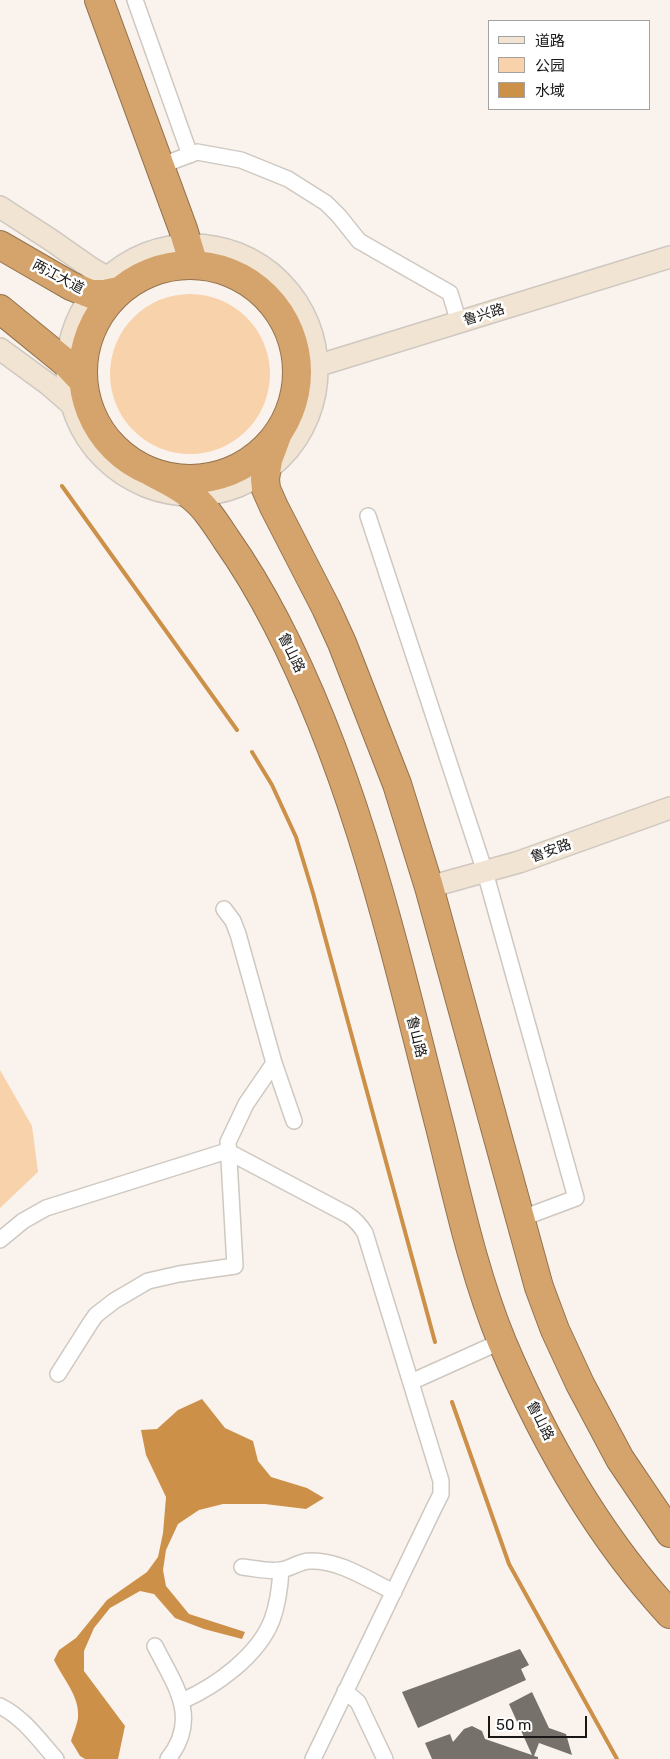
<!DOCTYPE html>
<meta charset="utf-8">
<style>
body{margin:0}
#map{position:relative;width:670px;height:1759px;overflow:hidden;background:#faf3ed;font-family:Rubik,"Noto Sans SC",sans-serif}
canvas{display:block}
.legend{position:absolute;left:488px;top:20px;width:162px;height:90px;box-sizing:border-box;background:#fff;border:1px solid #a3a2a1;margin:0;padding:6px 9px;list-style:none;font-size:15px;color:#191715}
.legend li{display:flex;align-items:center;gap:10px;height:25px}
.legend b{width:25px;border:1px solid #a3a2a1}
.scale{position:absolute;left:488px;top:1716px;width:99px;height:22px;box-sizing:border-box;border:2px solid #191715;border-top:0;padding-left:6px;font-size:15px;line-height:18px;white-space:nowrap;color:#191715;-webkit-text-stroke:4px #fff;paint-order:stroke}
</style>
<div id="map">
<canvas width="670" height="1759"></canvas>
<ul class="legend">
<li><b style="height:6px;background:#f2e4d3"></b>道路</li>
<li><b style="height:14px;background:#f8d2ab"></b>公园</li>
<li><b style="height:14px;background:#cd9049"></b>水域</li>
</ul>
<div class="scale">50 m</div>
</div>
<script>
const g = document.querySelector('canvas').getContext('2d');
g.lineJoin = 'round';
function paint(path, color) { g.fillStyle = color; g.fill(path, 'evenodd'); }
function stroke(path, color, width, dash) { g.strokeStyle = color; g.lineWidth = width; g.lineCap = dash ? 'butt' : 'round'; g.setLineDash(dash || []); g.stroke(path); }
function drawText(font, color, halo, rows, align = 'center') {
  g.font = font + ' Rubik,"Noto Sans SC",sans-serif'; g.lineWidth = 5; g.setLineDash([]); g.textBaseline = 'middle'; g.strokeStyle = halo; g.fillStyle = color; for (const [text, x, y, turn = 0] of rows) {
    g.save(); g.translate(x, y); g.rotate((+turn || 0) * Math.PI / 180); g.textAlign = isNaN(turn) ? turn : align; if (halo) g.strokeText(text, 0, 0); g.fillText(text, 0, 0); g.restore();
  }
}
paint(new Path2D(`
 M110 374a80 80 0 1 1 160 0a80 80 0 1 1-160 0Z
 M0,1070L32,1126L38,1172L0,1208Z`), '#f8d2ab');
paint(new Path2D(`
 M202,1399L225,1428L253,1441L258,1461L271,1477L307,1488L324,1498L306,1509L265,1504H223L199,1510L178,1524L166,1550L163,1570L166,1586L189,1614L245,1632L242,1639L204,1629L175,1618L154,1594L140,1591L110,1608L94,1628L84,1651V1671L125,1726L118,1759H85L80,1756L71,1741C73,1734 77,1725 78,1718C80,1696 63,1679 54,1660L59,1650L76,1638L107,1600L147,1572L158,1557L163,1533L166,1497L146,1455L141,1430L157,1429L178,1410Z`), '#cd9049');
stroke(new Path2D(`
 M62,486L237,730
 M252,752L272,785L296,837L313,893L435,1342
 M452,1402L509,1564L617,1759`), '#cd9049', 4);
paint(new Path2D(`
 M520,1649L529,1665L521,1669L526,1680L418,1728L402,1692Z
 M532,1692L549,1728L566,1734L572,1755L539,1743L534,1756L538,1757V1759H432L425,1743L450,1734L453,1742L464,1729L472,1726L482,1731L485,1739L532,1755L509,1704Z`), '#76716b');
const street = new Path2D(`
 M135,0L190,155
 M160,166L197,152L241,160L288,179L326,203L339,216L359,241L450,293L459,323
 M368,516L485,872L576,1198L520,1219
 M224,909L233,921L238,934L274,1063L294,1121
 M0,1240L23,1221L46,1208L227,1151L348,1215C356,1220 360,1225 365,1233L441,1481V1494L434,1508L313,1759
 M58,1374L91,1322L96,1315L114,1301L148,1281L179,1274L235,1266L228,1142L246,1104L274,1063
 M411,1382L502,1341
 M242,1567C253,1568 269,1572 280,1570C291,1569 299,1561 310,1561C340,1560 368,1580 394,1592
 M155,1646C174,1684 201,1718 168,1759
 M345,1691L358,1702L385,1759
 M182,1701C216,1686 258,1656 272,1620C278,1604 280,1587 281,1570
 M0,1706C23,1717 39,1740 56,1759`);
const secondary = new Path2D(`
 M0,207L51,240L91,268L106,277
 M67 370a125 125 0 1 1 250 0a125 125 0 1 1-250 0Z
 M0,349L48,384L71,404
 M297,372L670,257
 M429,887L519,862L670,808`);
const highway = new Path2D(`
 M99,0L183,229L194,265
 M0,245L71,286L91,294H104L119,291
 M83 372a107 107 0 1 1 214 0a107 107 0 1 1-214 0Z
 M0,309L66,363L83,381
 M278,433L268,460L265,479L266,489L274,507L326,608L342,643L397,784L429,887L539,1287L555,1330L580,1384L620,1459L670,1533
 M151,472C164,479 178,485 190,495C205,506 216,524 226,539C245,566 261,593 276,622C358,780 396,956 440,1127C458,1199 474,1274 502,1342C543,1439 599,1537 670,1614`);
stroke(street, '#cec8c1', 18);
stroke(secondary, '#cec8c1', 24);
stroke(highway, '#93734e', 30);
stroke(street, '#fff', 15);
stroke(secondary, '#f2e4d3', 21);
stroke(highway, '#d5a46d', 28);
drawText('14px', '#191715', '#fff', [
 ["两江大道",58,277,28],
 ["鲁兴路",484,315,-17],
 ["鲁山路",291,653,64],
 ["鲁安路",551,851,-20],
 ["鲁山路",416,1037,76],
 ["鲁山路",540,1421,63]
]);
</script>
